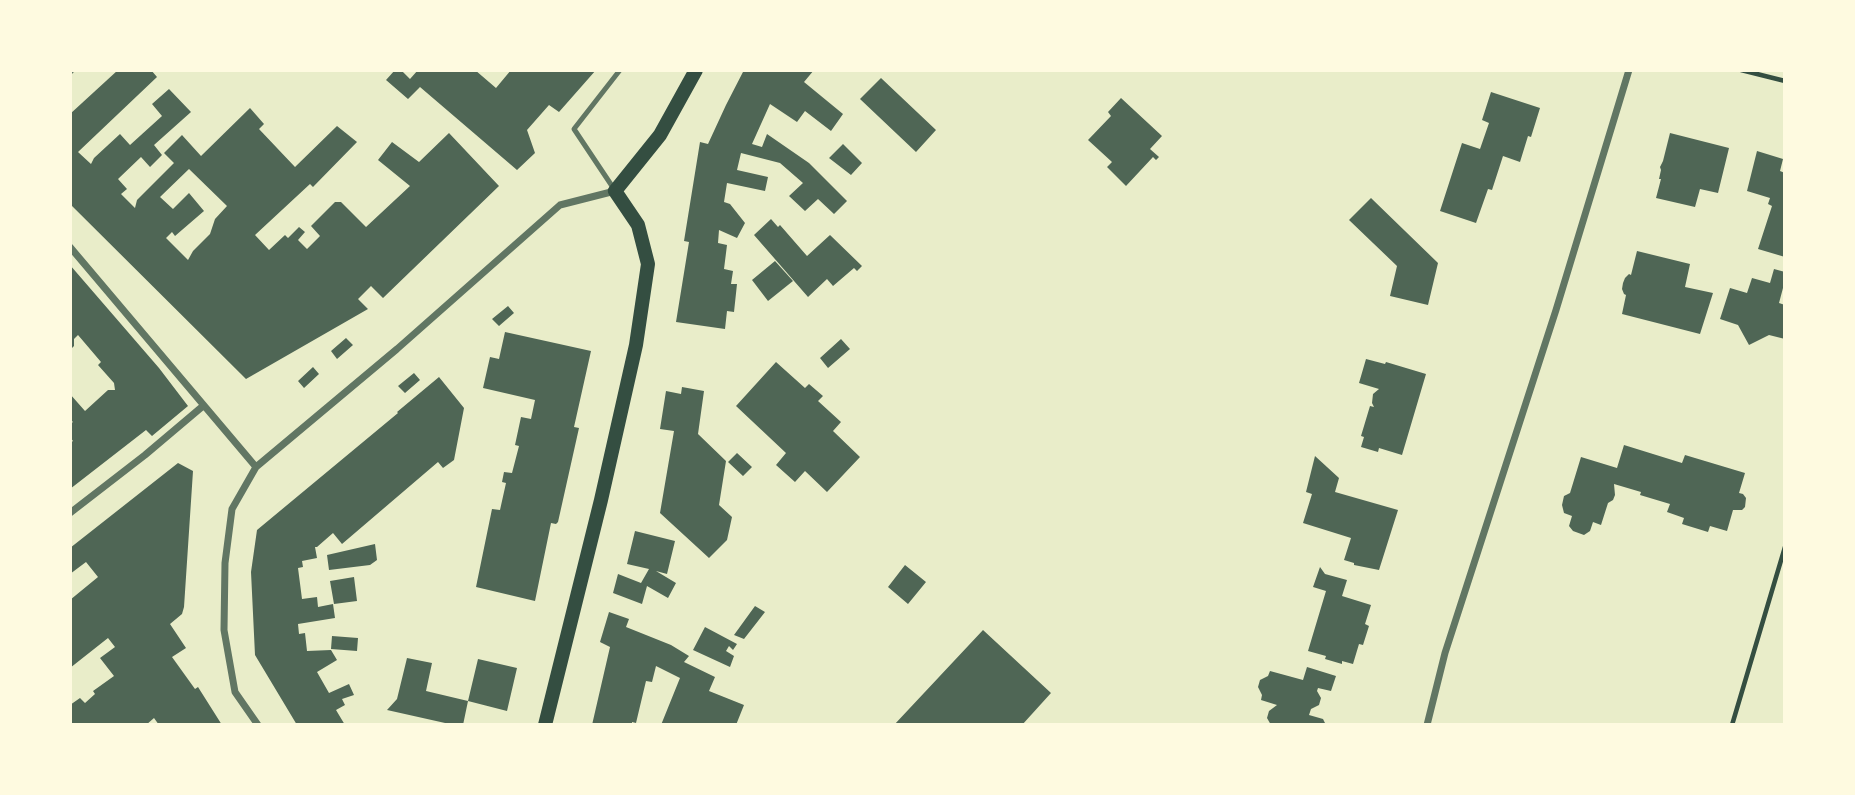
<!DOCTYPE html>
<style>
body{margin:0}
#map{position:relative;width:1855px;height:795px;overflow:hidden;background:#e9edc9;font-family:"Noto Sans",sans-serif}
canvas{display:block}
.frame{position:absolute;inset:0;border:72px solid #fefae0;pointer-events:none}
</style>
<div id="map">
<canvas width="1855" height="795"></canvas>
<div class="frame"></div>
</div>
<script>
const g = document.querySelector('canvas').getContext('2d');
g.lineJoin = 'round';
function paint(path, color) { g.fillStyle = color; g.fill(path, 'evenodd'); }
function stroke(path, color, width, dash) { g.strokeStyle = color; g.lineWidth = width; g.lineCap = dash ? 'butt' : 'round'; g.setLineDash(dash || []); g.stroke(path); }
paint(new Path2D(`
 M118,70H151L157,77L78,152L91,164L94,158L120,134L130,145L162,116L152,104L169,89L191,112L154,145L162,155L150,167L141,157L118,179L127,189L121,194L135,208L137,200L174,163L164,153L182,135L201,156L250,108L264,124L259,129L295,167L337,126L357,142L313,187L310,184L255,235L269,250L285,235L288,238L299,227L305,232L298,240L307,249L320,236L311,226L335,202H341L366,227L410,186L378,160L392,142L419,162L449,133L499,186L383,298L371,286L358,299L368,309L246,379L70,204V114ZM189,169L227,206L215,219L210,234L193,251L188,260L166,238L172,232L175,236L204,211L189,193L173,209L160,197Z
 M395,70H401L410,79L418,70H475L496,88L511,70H596L559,112L549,105L527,130L535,153L517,170L420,87L408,99L386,80Z
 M744,70H814L804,82L843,114L831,131L805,111L797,122L770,104L752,144L762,147L767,134L809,163L847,201L834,214L818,199L805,211L789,196L803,183L780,163L741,153L737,170L768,177L765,191L727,183L724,202L730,204L745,223L737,238L719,230L718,243L727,245L724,269L733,271L731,284H737L734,312L727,311L725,329L676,322L689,242L684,241L700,142L708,144L726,105Z
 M881,78L936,130L916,152L860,99Z
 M1491,92L1540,108L1531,137L1528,136L1520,162L1503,156L1492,190L1488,189L1476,223L1440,211L1462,143L1480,149L1489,123L1482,120Z
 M1121,98L1162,136L1150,149L1159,157L1156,160L1153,157L1126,186L1107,167L1112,162L1088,140L1111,116L1108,112Z
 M1670,133L1729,148L1718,193L1700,189L1695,207L1656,198L1661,179H1659L1661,170L1660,167L1663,161Z
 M843,144L862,163L851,175L829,158Z
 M1757,151L1783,159L1780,171L1785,173V257L1758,249L1772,206L1768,204L1770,198L1747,191Z
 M1371,198L1438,263L1428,305L1390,296L1397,266L1349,220Z
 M771,219L778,227L780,225L807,256L830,235L862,266L857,271L854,268L833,286L827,279L808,297L754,235Z
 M1637,251L1690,264L1685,287L1713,293L1700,334L1622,314L1626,295L1624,294L1622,289L1623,283L1625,278L1629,274L1631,275Z
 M775,261L793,281L768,301L752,280Z
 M70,265L159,368L188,406L152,436L146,430L70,489V443L73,441L70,437V424L73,422L70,419V394L85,411L108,390H115L114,383L98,365L101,362L78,335L74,339V346L70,350Z
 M1774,269L1785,272V289L1783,288L1779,303L1785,305V339L1769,335L1749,345L1738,325L1720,319L1730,288L1747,293L1752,278L1770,283Z
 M508,306L514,313L499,326L492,319Z
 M505,332L591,351L574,427L579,428L558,522L556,524L551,523L535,601L476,587L492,509L500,510L506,483L502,482L504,472L512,473L519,446L515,445L521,417L531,419L535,400L483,388L490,357L499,359Z
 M346,338L353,345L337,359L331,351Z
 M841,339L850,349L828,368L820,358Z
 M1366,359L1385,364L1386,362L1426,374L1402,455L1379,448L1378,452L1361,447L1364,437L1361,436L1370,406L1374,407L1372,403L1373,394L1379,389L1359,383Z
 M776,362L805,388L809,384L823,396L818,401L841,422L833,431L860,457L827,492L805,471L795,482L776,465L786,453L736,406Z
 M313,367L319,374L304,388L298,381Z
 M414,373L420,380L405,393L398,386Z
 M439,377L464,408L454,460L443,468L438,462L342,544L333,533L317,547H315L317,558L302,561L303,567L298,568L302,599L317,597L318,607L333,604L335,618L298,624L299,634L305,633L307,651L331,650L337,660L317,672L329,693L349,684L354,695L342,699L345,705L336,710L345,725H297L255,655L251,572L257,530L398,413L397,412Z
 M682,387L704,391L698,434L726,461L719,505L732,517L727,540L709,558L660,513L674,431L660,429L666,391L681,394Z
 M1624,445L1682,463L1685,455L1745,473L1739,493L1743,494L1746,498L1745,507L1742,510H1733L1727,531L1710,526L1708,532L1682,524L1684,518L1667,512L1670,504L1640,495L1641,492L1614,484L1615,495L1613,500L1608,503L1601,525L1593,522L1590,531L1584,535L1573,531L1569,526L1572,516L1564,513L1562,505L1564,496L1570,493L1581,457L1617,468Z
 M737,453L752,467L743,476L728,462Z
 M1315,456L1339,478L1335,492L1398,510L1379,570L1354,565V563L1344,560L1351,538L1303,523L1312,494L1306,492Z
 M178,463L193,471L184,607L182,614L170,624L186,648L172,657L195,689L198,687L222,725H159L154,718L146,725H70V705L80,698L85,703L95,694L93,691L114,676L100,658L115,647L108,638L70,668V600L98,577L86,562L70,574V548Z
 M635,531L675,541L667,574L656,571L676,583L668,598L647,586L642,604L613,593L618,574L641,583L649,569L627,564Z
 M375,544L377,560L370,565L329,570L327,555Z
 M905,565L926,582L908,604L888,587Z
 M1320,567L1325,574L1347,580L1342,596L1371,605L1365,624L1369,626L1363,645L1359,644L1353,664L1342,661V664L1325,659L1326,656L1308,651L1326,591L1313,587Z
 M354,577L357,601L334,604L330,581Z
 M755,606L765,612L744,639L734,635Z
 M609,612L629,619L626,627L671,645L689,656L684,662L715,677L709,691L744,705L736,725H661L680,678L656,666L652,682L646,681L636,723L632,722V725H592L610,647L600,642Z
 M705,627L737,644L733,650L729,646L726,651L734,656L730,667L693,650Z
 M983,630L1051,693L1022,725H894Z
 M332,636L358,638L357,651L331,649Z
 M407,658L432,663L426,691L468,701L478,659L517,668L507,711L468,701L463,725H454L387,710L397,699Z
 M1307,667L1336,676L1331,691L1318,688L1317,691L1321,698L1319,705L1311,709L1309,715L1323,719L1326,725H1271L1267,718L1269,711L1277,705L1261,700L1262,695L1258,687L1260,680L1268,676L1270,671L1303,680Z`), '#4f6655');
stroke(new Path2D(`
 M1741,70L1785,81
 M1732,725L1785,547`), '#344e41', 4.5);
stroke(new Path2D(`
 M614,189L574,129L620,70`), '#617663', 5);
stroke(new Path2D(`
 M70,71L71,70
 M70,247L256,467
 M70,513L145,455L203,406
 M258,725L235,692L224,630L225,563L232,509L256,467L397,349L560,205L615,191
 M1427,725L1445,653L1556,310L1629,70`), '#617663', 7);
stroke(new Path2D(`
 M545,725L601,500L636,345L648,264L638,225L615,191L660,135L696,70`), '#344e41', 14);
</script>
